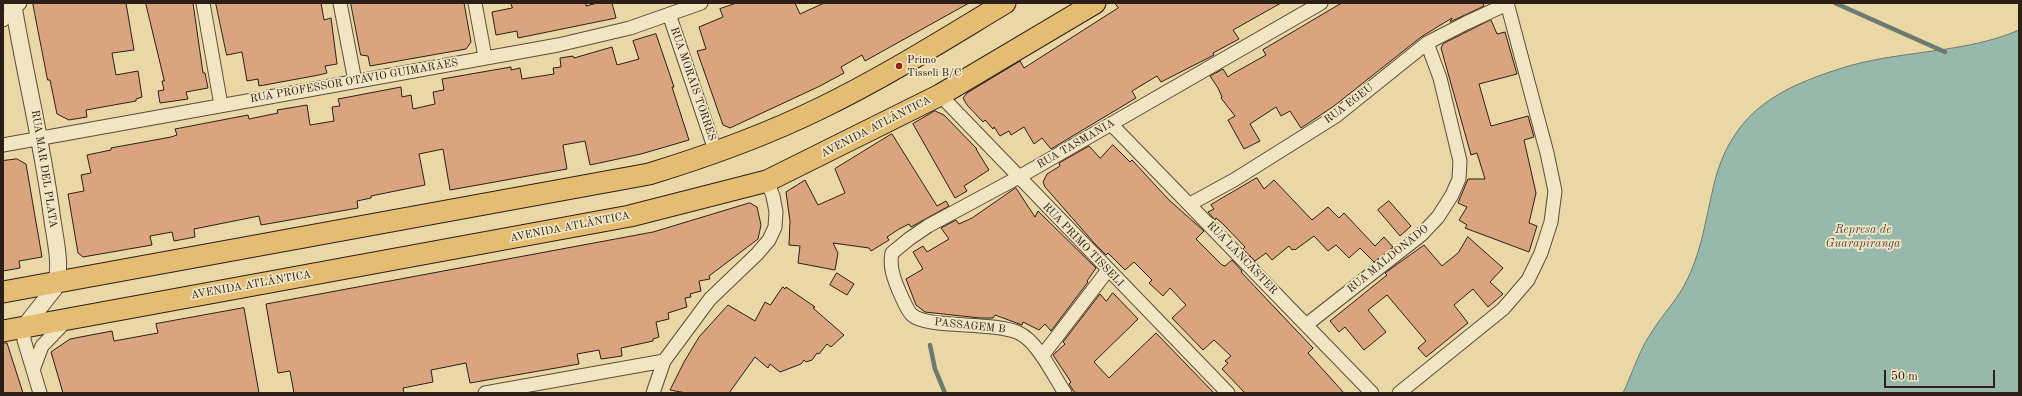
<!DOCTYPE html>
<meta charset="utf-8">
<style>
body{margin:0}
#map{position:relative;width:2022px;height:396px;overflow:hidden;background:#e9d7a5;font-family:"Old Standard TT",serif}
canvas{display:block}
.frame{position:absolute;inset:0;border:4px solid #2c1f17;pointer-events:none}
.scale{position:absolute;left:1884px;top:370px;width:111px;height:18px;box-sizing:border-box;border:2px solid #2c1f17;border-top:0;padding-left:5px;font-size:12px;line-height:14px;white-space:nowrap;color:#2c1f17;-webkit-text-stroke:3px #f1e5c4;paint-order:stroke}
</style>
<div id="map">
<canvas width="2022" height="396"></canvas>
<div class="frame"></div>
<div class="scale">50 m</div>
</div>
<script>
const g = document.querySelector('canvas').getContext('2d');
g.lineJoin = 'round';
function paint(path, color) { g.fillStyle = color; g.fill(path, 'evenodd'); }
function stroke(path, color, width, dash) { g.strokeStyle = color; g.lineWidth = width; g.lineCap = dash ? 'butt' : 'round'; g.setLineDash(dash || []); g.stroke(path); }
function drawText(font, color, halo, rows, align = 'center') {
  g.font = font + ' "Old Standard TT",serif'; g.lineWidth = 3.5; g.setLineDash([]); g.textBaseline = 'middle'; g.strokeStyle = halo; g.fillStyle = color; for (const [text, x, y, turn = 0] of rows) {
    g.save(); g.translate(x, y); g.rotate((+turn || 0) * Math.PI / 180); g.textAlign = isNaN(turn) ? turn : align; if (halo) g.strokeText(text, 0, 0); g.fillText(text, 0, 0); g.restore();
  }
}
const water = new Path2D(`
 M2019,30V393H1623C1632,374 1639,351 1651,333C1662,315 1679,298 1688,278C1704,245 1707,208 1717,173C1737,110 1780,88 1839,69C1896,50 1965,54 2019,30Z`);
paint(water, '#97b9ab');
stroke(water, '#6c7b70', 1);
stroke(new Path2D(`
 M1835,3L1945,52
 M930,345L935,369L945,393`), '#6c7b70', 4.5);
const building = new Path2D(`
 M33,3H126L134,50L112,53L116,75L138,71L142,97L136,99V101L86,110L87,117L69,120L57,114L50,80H48Z
 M146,3H193L203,73H205L208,88L186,92L188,99L160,103L158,91L164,90L162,81H164Z
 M216,3H321L324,20L331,18L337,64L325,66L327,73L319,75L259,86L258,79L247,81L242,52L227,55Z
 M351,3H464L471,42L466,49L370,66L368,56L361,55Z
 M511,3H586V6L597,3H612L616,18L518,38L517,31L496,35L492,12L512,8Z
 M737,3H795L800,14L824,3H969L865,61L862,55L841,67L844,73L820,86L730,128L723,125L697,51L706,49L699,27L723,17L720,9Z
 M1115,3H1281L1233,30L1239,39L1213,53L1214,55L1161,82L1157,76L1132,91L1136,98L1051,149L1042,138L1034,144L1024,127L1011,135L1009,131L1000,136L994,127L993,129L985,120L983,122L967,105L963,98L967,93L1020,61L1024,68L1118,8Z
 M1342,3H1483L1484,6L1450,22L1452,18L1421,37L1334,106L1301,128L1290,111L1281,116L1276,107L1250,124L1260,141L1244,149L1228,120L1235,116L1221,98L1222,97L1218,88L1210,76L1223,69L1228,77L1232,74L1266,55L1263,50Z
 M1491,20L1497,34L1505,32L1517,74L1479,84L1491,126L1528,116L1534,137L1524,140L1536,193L1529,223L1537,226L1529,252L1465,228L1467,225L1459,220L1467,207L1458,203L1468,179H1485L1477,153L1471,155L1441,48L1443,44Z
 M656,34L674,87H672L689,140L641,154L590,165L585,141L563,145L567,169L450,190L443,149L419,154L425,185L371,196V198L357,201L358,208L261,225L259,216L194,229L195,237L174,241L172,232L150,236L152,245L83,257L78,253L68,194L84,191L81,175L91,173L87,155L111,150V148L171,137L177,135L175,129L248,115L249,119L278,113L277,110L307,105L310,125L334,121L332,107L340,106L338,99L401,87L402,97L411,95L413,109L435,104L433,92L444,90L442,79L511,67V70L520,68L522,79L554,74L553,68L561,67L560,58L573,56L574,58L612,47L617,65L639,59L633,41Z
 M935,111L944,115L977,149H976L989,170L964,186L967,191L955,198L913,124Z
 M892,134L937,206L946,201L949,206L911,227L909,224L899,229L887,237L889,240L871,251L869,248L833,243L838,253L835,270L798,263L800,246L789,245L790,221L786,192L805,180L818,205L845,193L835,169Z
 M1113,145L1130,162L1132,160L1169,200L1204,231L1196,239L1222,265L1225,266L1232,260L1242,271L1241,272L1313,348L1308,353L1344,393H1245L1222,369L1228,363L1225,361L1231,356L1214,340L1203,350L1172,318L1186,305L1170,288L1163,296L1149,283L1152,280L1134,262L1125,270L1108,253L1106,255L1095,244L1045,187L1043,182L1047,174L1060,166L1059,163L1089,146L1100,158Z
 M17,159L26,164L42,257L19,261L20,268L3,271V161Z
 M1257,178L1264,189L1274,180L1312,220L1328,207L1339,218L1344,213L1375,246L1384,237L1393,247L1374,262L1360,248L1349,258L1336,245L1328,251L1314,236L1295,250L1294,249L1292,250L1289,246L1272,260L1266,253L1255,261L1243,249L1245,247L1223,224L1216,218L1215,220L1208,212L1214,209L1211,205Z
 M1016,188L1035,217L1038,211L1096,268L1087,281L1088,282L1051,331L1045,324L1039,330L1023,322L1022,325L995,315L993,318H980L925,312L916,305L906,279L923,269L913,252L923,246L927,252L949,239L941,228L956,220L959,224L972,218Z
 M1389,201L1411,226L1400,236L1378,210Z
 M750,203L757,207L761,225L758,239L709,276L710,279L699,281L701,291L690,294L691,297L685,298L687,307L668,313L669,319L656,322L659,337L653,339V341L621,348L622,356L601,359L599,350L577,354L579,364L470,383L466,363L431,370L433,382L403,388L404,393H294L290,371L278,373L266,304L653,232Z
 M1468,237L1503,268L1490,282L1503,294L1488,307L1473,289L1454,305L1468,323L1426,357L1418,348L1426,341L1387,295L1368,310L1386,332L1364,350L1345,327L1339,332L1330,321L1387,275L1385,273L1424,245L1442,266L1458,253Z
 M837,273L854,284L847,295L830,285Z
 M783,287L785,289L786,287L815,307L813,308L844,335L831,347L827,344L819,354L817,353L812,360L806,362L804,360L801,364L780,372L770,364L768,368L755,357L729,393H686L670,390L684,362L699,337L728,305L755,321L765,302L770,305Z
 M1113,293L1138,319L1094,362L1109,378L1156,333L1214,393H1075L1069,384L1071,382L1053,355L1065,344L1063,342L1100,294L1106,301Z
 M244,308L259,393H63L51,352L70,339L112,331L114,341L158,333L156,324Z
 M3,343H7L23,393H3Z`);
paint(building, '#daa47f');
stroke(building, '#2c1f17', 1);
const minor = new Path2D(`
 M203,3L221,105
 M340,3L355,81
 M475,3L485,57
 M669,14L716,153
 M3,20L20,3
 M940,95L1228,393
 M1111,124L1372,393
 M3,145L558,45L630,28L701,3
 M1190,204L1234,180L1336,116L1427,43L1466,23L1507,4
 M1306,325L1421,235L1438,217L1452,195L1459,179L1460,161L1440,78L1427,43
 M24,327V340L40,393
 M1042,356L1108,270
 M33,370L42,346L67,320
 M485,393L664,361
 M653,393L664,361L710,299L757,254L769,240L775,227L776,212L773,196L767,181
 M1065,393C1053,375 1038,342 1019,333C993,321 928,329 912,315C906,309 903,299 899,291C894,279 889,266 892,253L909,239L928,226L1019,177L1321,3
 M1399,393L1503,309L1528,280L1541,253L1551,222L1555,191L1547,153L1507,3`);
const tertiary = new Path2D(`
 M10,3L14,9C26,79 43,147 52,217C55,240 63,268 54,289L24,327`);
const primary = new Path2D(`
 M3,292L649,174C708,156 766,135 821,108C885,77 945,39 1005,3
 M3,331L630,216L767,181L940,95L1095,3`);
stroke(minor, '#5b4d3a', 15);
stroke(tertiary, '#5b4d3a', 18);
stroke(primary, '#2c1f17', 23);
stroke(minor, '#f1e5c4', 13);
stroke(tertiary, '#f1e5c4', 16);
stroke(primary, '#e4bc72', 21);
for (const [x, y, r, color] of [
 [899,66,4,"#8f2418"]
]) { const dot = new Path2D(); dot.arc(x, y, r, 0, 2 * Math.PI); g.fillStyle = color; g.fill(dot); stroke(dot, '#f1e5c4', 1.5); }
drawText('11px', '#2c1f17', '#f1e5c4', [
 ["Primo",907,60],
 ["Tisseli B/C",907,73]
], 'left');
drawText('11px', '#2c1f17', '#f1e5c4', [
 ["RUA PROFESSOR OTÁVIO GUIMARÃES",354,81,-10],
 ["RUA MORAIS TORRES",693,84,71],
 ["RUA EGEU",1349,104,-37],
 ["AVENIDA ATLÂNTICA",876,127,-27],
 ["RUA TASMANIA",1076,144,-30],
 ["RUA MAR DEL PLATA",44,169,81],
 ["AVENIDA ATLÂNTICA",570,227,-11],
 ["RUA PRIMO TISSELI",1083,245,46],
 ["RUA LANCASTER",1242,258,46],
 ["RUA MALDONADO",1388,259,-39],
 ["AVENIDA ATLÂNTICA",251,285,-10],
 ["PASSAGEM B",970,326,6]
]);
drawText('italic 12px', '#4c4d43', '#f1e5c4', [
 ["Represa de",1863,230],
 ["Guarapiranga",1863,244]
]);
</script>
